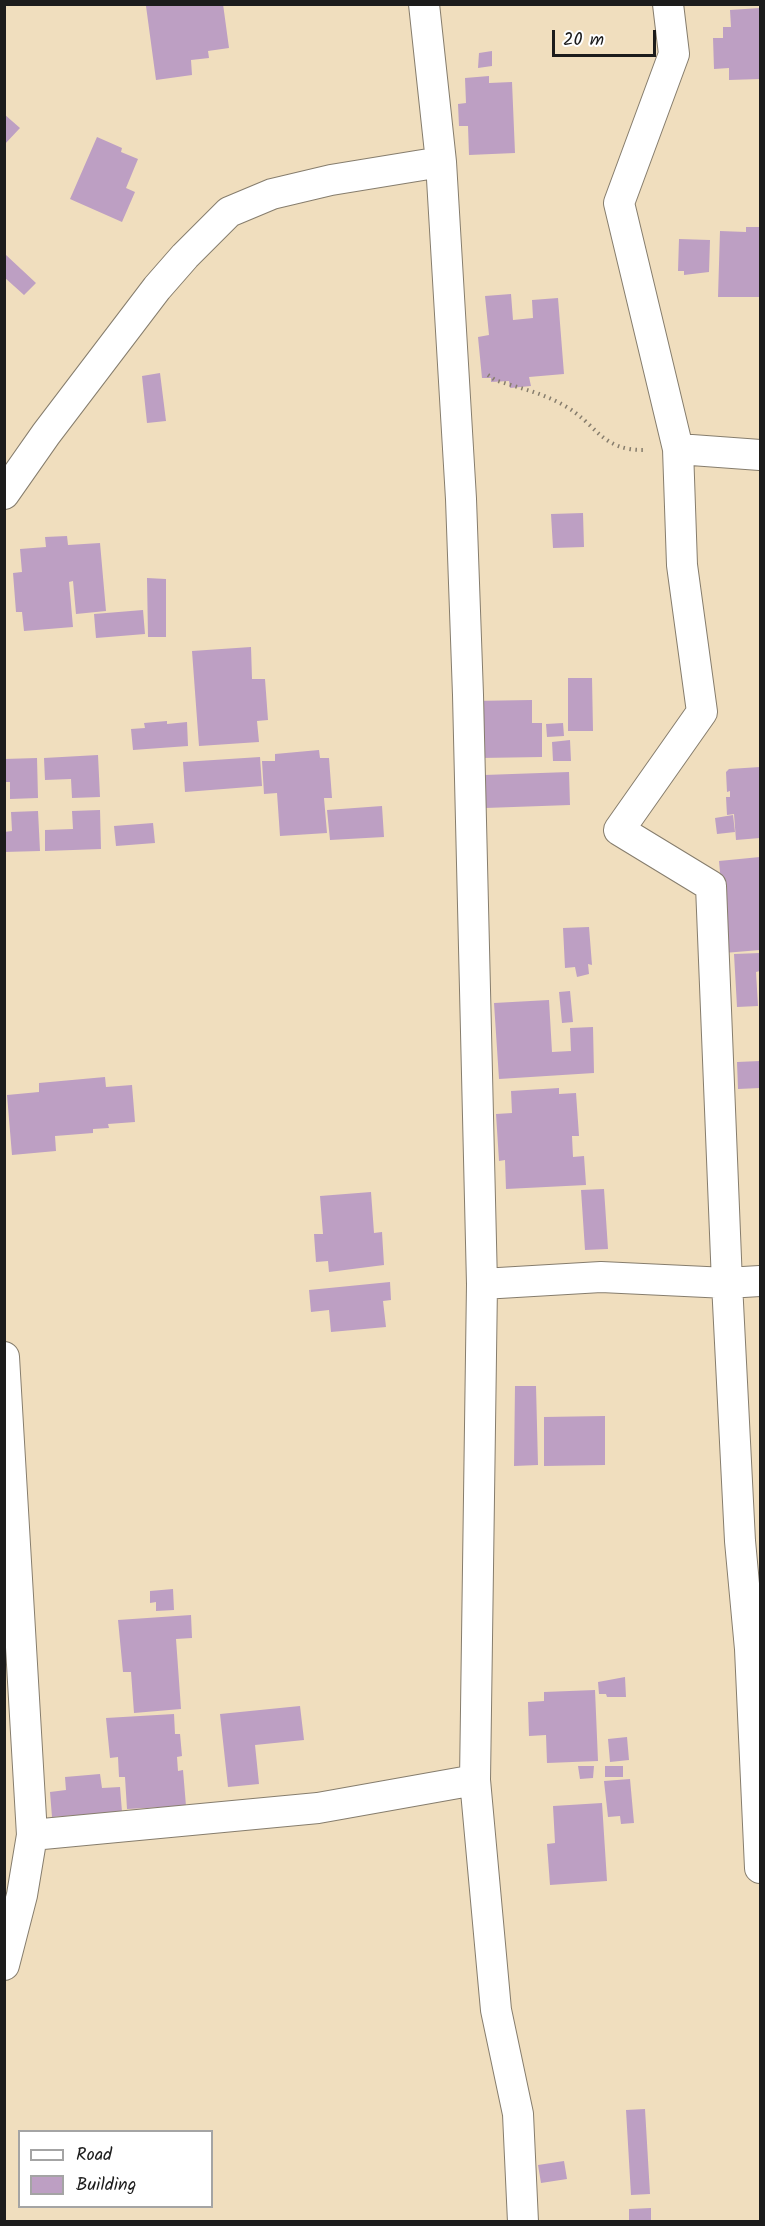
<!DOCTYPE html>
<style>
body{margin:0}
#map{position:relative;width:765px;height:2226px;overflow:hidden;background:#f0debe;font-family:Kalam,sans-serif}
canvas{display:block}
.frame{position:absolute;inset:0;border:6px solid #1c1c1c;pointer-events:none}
.legend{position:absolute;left:18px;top:2130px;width:195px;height:78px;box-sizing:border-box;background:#fff;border:2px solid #a4a4a4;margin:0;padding:8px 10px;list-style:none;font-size:18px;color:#1c1c1c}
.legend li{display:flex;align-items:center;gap:12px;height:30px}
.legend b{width:30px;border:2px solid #a4a4a4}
.scale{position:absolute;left:552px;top:30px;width:104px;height:27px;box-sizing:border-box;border:3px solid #1c1c1c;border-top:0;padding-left:8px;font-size:18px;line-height:21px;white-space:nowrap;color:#1c1c1c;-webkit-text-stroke:4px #fff;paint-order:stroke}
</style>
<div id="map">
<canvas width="765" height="2226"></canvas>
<div class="frame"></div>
<ul class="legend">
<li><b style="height:8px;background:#fff"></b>Road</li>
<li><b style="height:16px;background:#bd9fc3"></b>Building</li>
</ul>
<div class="scale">20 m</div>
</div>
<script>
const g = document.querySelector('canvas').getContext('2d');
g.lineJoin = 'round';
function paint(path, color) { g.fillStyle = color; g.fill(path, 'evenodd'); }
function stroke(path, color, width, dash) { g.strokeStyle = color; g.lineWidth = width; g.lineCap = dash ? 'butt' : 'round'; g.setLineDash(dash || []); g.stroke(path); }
paint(new Path2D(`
 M156,4H223L229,48L208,51L209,58L191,60L192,75L156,80L146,6Z
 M760,8V79L729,80V68L714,69L713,38H723V27H731L730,10Z
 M492,51V66L478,68L479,53Z
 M489,76V83L512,82L515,153L469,155L468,126H459L458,104L466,103L465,78Z
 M4,114L20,128L4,145Z
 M97,137L122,148L121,152L138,159L126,188L135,192L122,222L70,199Z
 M746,227H760V297H718L720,231L746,232Z
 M679,239L710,240L709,272L684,275V271H678Z
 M6,255L36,283L24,295L4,277Z
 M511,294L513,320L533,318L532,300L558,298L564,374L529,377L531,386L510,388L509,381L491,382V378H482L478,337L489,335L485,296Z
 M160,373L166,421L147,423L142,376Z
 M583,513L584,547L553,548L551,514Z
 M67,536L68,545L100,543L106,611L76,614L73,581L69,582L73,627L24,631L22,612H16L13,573L22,572L20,549L46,547L45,537Z
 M147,578L166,579V637H148Z
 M143,610L145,634L96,638L94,614Z
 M251,647L252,679H265L268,720L257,721L259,742L199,746L192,651Z
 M568,678H592L593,731H568Z
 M532,700V723H542V757L480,758L471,701Z
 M167,721V724L187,722L188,746L133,750L131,729L145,728L144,723Z
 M563,723L564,736L547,737L546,724Z
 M570,740L571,761H553L552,742Z
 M319,750L320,758H329L332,798H324L327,833L280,836L277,793L264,794L262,761H275V754Z
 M98,755L100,797L72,798L71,779L45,780L44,758Z
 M260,757L262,786L185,792L183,762Z
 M37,758L38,798L10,799V782H4V759Z
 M760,767V838L736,840L734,814L727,815L726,797H730V791L727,792L726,772L729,769Z
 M569,772L570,805L485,808L484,775Z
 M382,806L384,837L330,840L327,810Z
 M100,810L101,849L45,851V830L73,829L72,811Z
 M38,811L40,851L4,852V832L12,831L11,812Z
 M733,815L735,832L717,834L715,818Z
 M153,823L155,843L116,846L114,826Z
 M760,857V950L724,953V917L719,861Z
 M589,927L592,965L588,964L589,974L577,977L575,967L565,968L563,928Z
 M760,953V971L756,972L758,1006L737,1007L734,954Z
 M570,991L573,1022L562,1023L559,992Z
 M549,1000L552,1052L571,1051L570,1028L593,1027L594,1073L499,1079L494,1003Z
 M760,1061V1088L738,1089L737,1062Z
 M105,1077L106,1087L132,1085L135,1122L108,1124L109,1128L93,1129V1133L55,1136L56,1151L12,1155L7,1095L39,1092V1083Z
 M559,1088V1094L576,1093L579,1136H572L573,1157L584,1156L586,1185L506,1189L505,1160L499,1161L496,1114L512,1113L511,1091Z
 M604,1189L608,1249L585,1250L581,1190Z
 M371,1192L374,1233L382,1232L384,1265L329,1272L328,1261L316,1262L314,1234H323L320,1196Z
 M390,1282L391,1300L383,1301L386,1327L331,1332L329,1310L311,1312L309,1290Z
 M515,1386H536L538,1465L514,1466Z
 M605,1416V1465L544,1466V1417Z
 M173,1589L174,1610L156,1611V1602L150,1603V1591Z
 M191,1615L192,1638L176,1639L181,1709L134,1713L131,1672H123L118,1620Z
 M625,1677L626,1697H607L606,1694H599L598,1682Z
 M595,1690L598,1761L547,1763L546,1735L529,1736L528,1702L544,1701V1692Z
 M300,1706L304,1740L255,1745L259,1784L228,1787L220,1714Z
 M174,1714L175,1734H180L182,1756L177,1757L178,1771L183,1770L186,1806L127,1809L125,1777H119L118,1757L110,1758L106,1718Z
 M627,1737L629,1760L610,1762L608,1739Z
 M578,1766H594L593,1778L580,1779Z
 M605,1766H623V1777H605Z
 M100,1774L102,1788L120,1787L122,1812L52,1817L50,1792L66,1790L65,1777Z
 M630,1779L634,1823L621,1824L620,1816L608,1817L604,1781Z
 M602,1803L607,1881L550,1885L547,1844L555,1843L553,1806Z
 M645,2109L650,2194L631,2195L626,2110Z
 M564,2161L567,2179L541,2183L538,2165Z
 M651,2208V2222H629V2209Z`), '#bd9fc3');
const minor = new Path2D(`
 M424,4L441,162L461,499L468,695L482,1284L475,1780L496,2010L518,2114L523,2222
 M668,4L674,54L619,203L678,449L682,565L702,712L619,830L711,886L727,1283L740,1541L750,1649L760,1868
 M678,449L760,455
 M4,494L46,434L157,288L185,256L229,212L272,194L331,180L441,162
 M482,1284L601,1277L727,1283L760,1281
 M4,1357L32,1835L22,1895L4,1965
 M32,1835L318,1808L475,1780`);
stroke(minor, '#867d6d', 32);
stroke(new Path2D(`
 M488,375L495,380C519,388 543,393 565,406C597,424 601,451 645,450`), '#867d6d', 4, [1.5, 4.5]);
stroke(minor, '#fff', 30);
</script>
